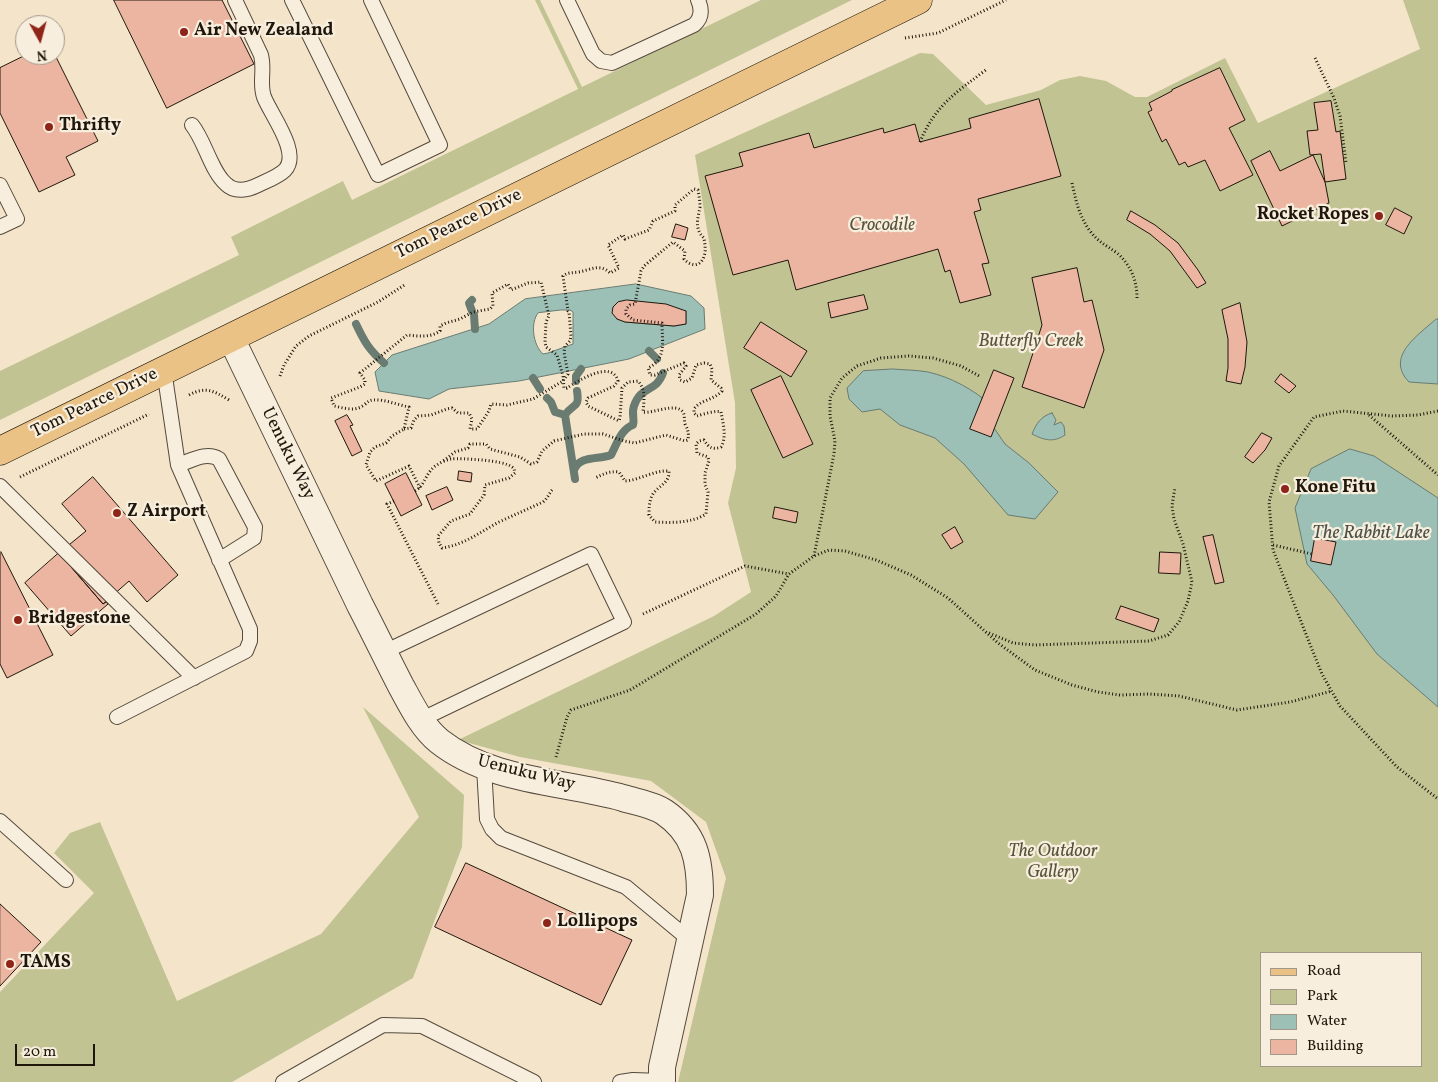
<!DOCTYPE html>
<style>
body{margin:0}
#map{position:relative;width:1438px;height:1082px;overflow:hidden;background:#f4e5ca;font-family:Vollkorn,serif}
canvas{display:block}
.legend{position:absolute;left:1260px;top:952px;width:162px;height:115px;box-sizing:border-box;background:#f8eedd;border:1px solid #a29889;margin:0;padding:6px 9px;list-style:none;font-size:15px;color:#20170c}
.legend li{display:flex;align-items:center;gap:10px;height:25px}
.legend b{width:25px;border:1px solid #a29889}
.north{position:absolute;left:15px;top:15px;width:50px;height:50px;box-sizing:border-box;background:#f8eedd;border:1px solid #a29889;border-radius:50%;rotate:173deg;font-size:14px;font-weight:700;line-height:20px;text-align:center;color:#20170c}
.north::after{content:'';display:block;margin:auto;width:18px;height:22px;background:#8f2418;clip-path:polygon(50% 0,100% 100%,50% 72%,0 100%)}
.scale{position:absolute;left:15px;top:1044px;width:80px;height:22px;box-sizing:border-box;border:2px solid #20170c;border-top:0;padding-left:6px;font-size:15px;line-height:18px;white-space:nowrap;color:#20170c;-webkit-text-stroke:4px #f8eedd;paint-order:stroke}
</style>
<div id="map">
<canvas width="1438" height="1082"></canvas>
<ul class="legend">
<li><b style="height:6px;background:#eac285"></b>Road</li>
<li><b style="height:14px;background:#c1c393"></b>Park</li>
<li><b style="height:14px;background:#9cbfb6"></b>Water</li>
<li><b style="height:14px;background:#ebb5a1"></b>Building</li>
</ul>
<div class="north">N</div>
<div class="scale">20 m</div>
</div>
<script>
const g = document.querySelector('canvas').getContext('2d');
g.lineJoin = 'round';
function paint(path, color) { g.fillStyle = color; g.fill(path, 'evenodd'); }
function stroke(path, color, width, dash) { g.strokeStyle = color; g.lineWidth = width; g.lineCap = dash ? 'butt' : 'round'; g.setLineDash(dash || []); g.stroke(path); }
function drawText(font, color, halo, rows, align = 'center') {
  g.font = font + ' Vollkorn,serif'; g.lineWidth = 4.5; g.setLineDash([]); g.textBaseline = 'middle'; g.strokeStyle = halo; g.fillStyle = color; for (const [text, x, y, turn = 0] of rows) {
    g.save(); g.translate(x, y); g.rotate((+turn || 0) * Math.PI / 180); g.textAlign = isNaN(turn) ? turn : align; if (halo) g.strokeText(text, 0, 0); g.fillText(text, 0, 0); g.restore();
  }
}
paint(new Path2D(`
 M535,0H540L582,87L761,0H852L0,420V371L239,255L231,237L343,181L352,200L578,89Z
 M1403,0H1438V1082H678L726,878L706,822L651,781L520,757L458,740L714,616L751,592L728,503L736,468L735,403L695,155L920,53L933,54L986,105L1041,90L1060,80L1080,76L1106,81L1135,97H1147L1225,58L1258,123L1420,49ZM1262,953H1422V1066H1262Z
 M363,707L464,795L462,847L413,978L232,1082H0V992L94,893L54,853L70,833L100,822L177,1001L321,934L419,817Z`), '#c1c393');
const water = new Path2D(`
 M636,284L691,296L704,308L705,329L629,359L519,381L449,389L429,399L379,391L375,372L392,355L489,324L525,299ZM561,310H570L573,312V344L548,353L543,354C533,345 530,323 538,313ZM686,311V324L674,326L625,322L617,319Z
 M1438,319V384L1409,382C1385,357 1417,336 1435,320Z
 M893,369C905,370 917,370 928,372C951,377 974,390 991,405L994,428L1005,444L1029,463L1058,492L1035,519L1008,515L964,464L935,438L900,425L880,409L862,412L849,399L847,388L863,371Z
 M1052,413L1056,420L1054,425L1061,422L1064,426L1065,435C1053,443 1044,440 1032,434C1036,424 1041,416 1052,413Z
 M1350,449L1374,456L1438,498V707L1377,654L1333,595L1307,564L1295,508L1311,469Z`);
paint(water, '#9cbfb6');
stroke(water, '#6a7c72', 1);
stroke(new Path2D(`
 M472,311L469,303L472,300
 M474,315L475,329
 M356,324C364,341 369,350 384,363
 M649,351L657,359
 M533,378L540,389
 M576,381V376L581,369
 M547,398L551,402L555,412L565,415L575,479
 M565,415C573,403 580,409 577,391
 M574,470C580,455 598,460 611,455C617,444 621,429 633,425C635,418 631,414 634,406C641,385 656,393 663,373`), '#6a7c72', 8);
const building = new Path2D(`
 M114,0H222L254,64L167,108Z
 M26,55H55L98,141L66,157L75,175L39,192L0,113V68Z
 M1220,68L1245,120L1229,128L1253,175L1220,191L1205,160L1188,167L1185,162L1179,165L1166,139L1162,142L1148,112L1152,110L1149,103L1172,91V90Z
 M1039,99L1061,176L978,199L981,210L974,212L989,263L982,264L991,295L960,303L950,270L945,272L938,249L796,290L788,260L733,275L705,176L743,166L739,153L809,133L814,148L883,128L884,133L915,124L920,142L971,128L969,119Z
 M1331,101L1336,132L1340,131L1346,179L1325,182L1321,154L1310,155L1307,131L1318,130L1314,103Z
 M1270,151L1280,171L1313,155L1325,182L1329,203L1282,226L1251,161Z
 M1395,208L1412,217L1404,234L1386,225Z
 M1131,211L1155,225L1178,243L1198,270L1206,283L1197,288L1170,251L1150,234L1127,220Z
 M676,224L688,228L685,240L672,237Z
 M1077,268L1084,302L1092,300L1104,350L1084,408L1022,387L1042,325L1032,278Z
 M864,295L868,309L831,318L828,303Z
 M627,300L666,304L686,311V324L674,326L625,322L617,319L612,313L613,307L618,302Z
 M1240,303L1247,342L1245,367L1241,384L1226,381L1228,368V339L1222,310Z
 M761,322L807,351L791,377L744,348Z
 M994,370L1014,378L991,437L970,429Z
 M1281,374L1296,386L1289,393L1275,382Z
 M781,376L813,444L783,458L751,390Z
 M347,415L353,425L350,426L362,451L352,456L335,421Z
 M1262,433L1272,438L1265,450L1253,463L1245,457Z
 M459,471L472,473L471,482L458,480Z
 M406,473L422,505L401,516L385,484Z
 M93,477L178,575L147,602L129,581L103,604L59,553L86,531L62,504Z
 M447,487L453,500L432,510L426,496Z
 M775,507L798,512L796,523L773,518Z
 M955,527L963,542L951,549L942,535Z
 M1213,535L1224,582L1215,584L1203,537Z
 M1315,538L1336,542L1331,565L1311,561Z
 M1,552L53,655L7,678L0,664V553Z
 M1160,552L1181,553L1180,574L1159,573Z
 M59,553L103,604L106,602L108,604L71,636L25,583Z
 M1121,606L1159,619L1154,632L1116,619Z
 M466,863L632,940L601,1005L435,927Z
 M0,904L41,942L0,986Z`);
paint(building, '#ebb5a1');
stroke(building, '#20170c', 1);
const service = new Path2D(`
 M292,0L378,175L440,145L371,0
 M567,0L593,54L601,61L612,63L694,25C702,18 702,9 698,0
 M192,125C205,141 211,171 226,184C235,193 248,190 258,185C266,181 278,177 285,170C301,153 271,115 264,97C259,83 265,70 261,55L235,0
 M0,185L17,219L0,227
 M178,465C191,461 206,451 219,459L255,527L254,538L219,560
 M0,486L194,678
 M384,652L591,554L624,622L420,720
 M117,717L246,651L250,641V629L178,465L164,370
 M484,767L487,819L492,829L501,838L626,887L691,941
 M0,821L66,880
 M283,1082L383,1025L422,1026L534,1082
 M620,1082L633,1080L662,1081`);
const minor = new Path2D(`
 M231,338C274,426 317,516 360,605C374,632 387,659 401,686C412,706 422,727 439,741C491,782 562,781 623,798C636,802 652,804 664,812C695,833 700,860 700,895L662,1067V1082`);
const primary = new Path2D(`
 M0,451L918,0`);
stroke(service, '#554a3c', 16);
stroke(minor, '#554a3c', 28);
stroke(primary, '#20170c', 29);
stroke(new Path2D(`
 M905,38L938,33L1006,0
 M1315,58L1334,98L1340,116L1346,163H1345
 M920,142C935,105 957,92 987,69
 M1072,183C1076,201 1079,216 1090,231C1098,242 1106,245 1117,253C1131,265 1137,281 1137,298
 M280,376L284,365L296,346L309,336L378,302L406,284
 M189,395C206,386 214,391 229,400L231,399
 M1438,411L1418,415L1392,416L1343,411L1314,417L1279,466L1269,502L1273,550L1313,652L1322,674L1340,706L1397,767L1438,799
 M1369,415L1438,475
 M404,429L411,428L414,420L418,416L431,415L447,409L452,408L458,413H469L472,419L470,429H477L489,411L491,404L507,405L533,399L563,381L568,374L564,352L565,346L570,341L571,336L569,312L568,311L563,276C568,272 573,273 579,272C590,270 600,263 610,273L619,268L608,245L623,235L625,239L649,230L653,221L675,211V205L694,189L698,190C699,196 700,201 700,207C698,218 694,229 704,238C705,244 706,251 704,256C701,267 691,267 684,259L685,251L673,242L644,266L641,271L635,304L630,305L626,309V314L633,320L662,323C662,341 667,359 648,368L650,375H655L684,363L686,366L679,375L680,380L685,382L692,378L696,365L704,363L710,364L712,369L711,380L721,388L722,391C714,400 700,400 694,409V413L697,416C703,414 717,410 721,412C723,423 727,437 721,447C713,450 709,448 704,440L699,441L696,444L697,453L708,457L709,461L705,473V485L708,492L706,514C692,523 672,523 655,522L649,515C649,508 649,501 653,494C658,486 670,483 669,471C654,470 640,480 625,481L619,472C608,471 604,474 595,478
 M20,477L149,414
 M420,488L409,466L376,481L366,465L370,452L375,447L386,443L392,436L404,429L409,407C398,405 384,399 374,400C369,400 368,402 364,405C355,412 344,408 334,406L331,398L360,387L365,384V380L360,373L407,335C418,336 430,338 440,331V326L446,323L460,319L473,312L490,309L493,306L492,293L508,284L511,290L528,283L541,282L549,316L546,322L545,342L546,347L557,355L563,376L564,388H567C578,381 612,359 618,381L614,386L588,398L586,402L588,406L619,421L620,418L622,388L628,382L638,381C646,390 644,401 643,412C653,414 675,402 683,412C685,415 684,420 685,424C688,430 689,433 688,440L685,441L666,435L635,443L624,441L603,434H584L554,441L542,451L537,462L531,464L520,457L490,449L486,444H470L468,448L455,452L443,461
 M415,491C425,486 426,471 437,465C441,462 446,460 451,459C461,458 504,460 512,467C515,469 514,470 515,473L509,478L485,485L484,495L470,514L451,521L438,536L439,543L442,548C464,545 480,532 499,522C514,515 528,509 543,502C548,498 549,493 553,489
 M394,501L387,504L438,604
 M1273,545L1312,554
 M814,556L834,454L835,441L830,416V398L842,378L857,366L881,358L909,356L933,358L961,366L981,377
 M643,614L745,566L789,574L814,556L829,550L845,551L876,560L911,575L948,598L998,643L1035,670L1072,685L1098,692L1120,695L1149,694L1179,696L1237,710L1290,702L1332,691
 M989,633L1013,643L1035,645L1149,641L1168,635L1179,622L1188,601L1192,582L1183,544L1174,519L1172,506L1175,487
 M556,757L567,717L571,710L630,690L756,614L776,596L789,574`), '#20170c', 3, [1, 2.5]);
stroke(service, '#f8eedd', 14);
stroke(minor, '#f8eedd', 26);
stroke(primary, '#eac285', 28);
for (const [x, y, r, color] of [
 [184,32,5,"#8f2418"],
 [49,127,5,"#8f2418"],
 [1379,216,5,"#8f2418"],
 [1285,489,5,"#8f2418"],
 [117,513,5,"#8f2418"],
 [18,620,5,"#8f2418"],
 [547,923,5,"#8f2418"],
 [10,964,5,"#8f2418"]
]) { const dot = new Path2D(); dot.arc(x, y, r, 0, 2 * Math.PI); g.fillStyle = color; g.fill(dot); stroke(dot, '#f8eedd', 2); }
drawText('bold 18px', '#20170c', '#f8eedd', [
 ["Air New Zealand",194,32],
 ["Thrifty",59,127],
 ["Rocket Ropes",1369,216,"right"],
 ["Kone Fitu",1295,489],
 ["Z Airport",127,513],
 ["Bridgestone",28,620],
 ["Lollipops",557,923],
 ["TAMS",20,964]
], 'left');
drawText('18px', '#20170c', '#f8eedd', [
 ["Tom Pearce Drive",459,225,-26],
 ["Tom Pearce Drive",95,404,-26],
 ["Uenuku Way",287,454,64],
 ["Uenuku Way",526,774,14]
]);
drawText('italic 18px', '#58533b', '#f8eedd', [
 ["Crocodile",882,227],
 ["Butterfly Creek",1031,343],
 ["The Outdoor",1053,853],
 ["Gallery",1053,874]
]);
drawText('italic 19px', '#4b5248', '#f8eedd', [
 ["The Rabbit Lake",1371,535]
]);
</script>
